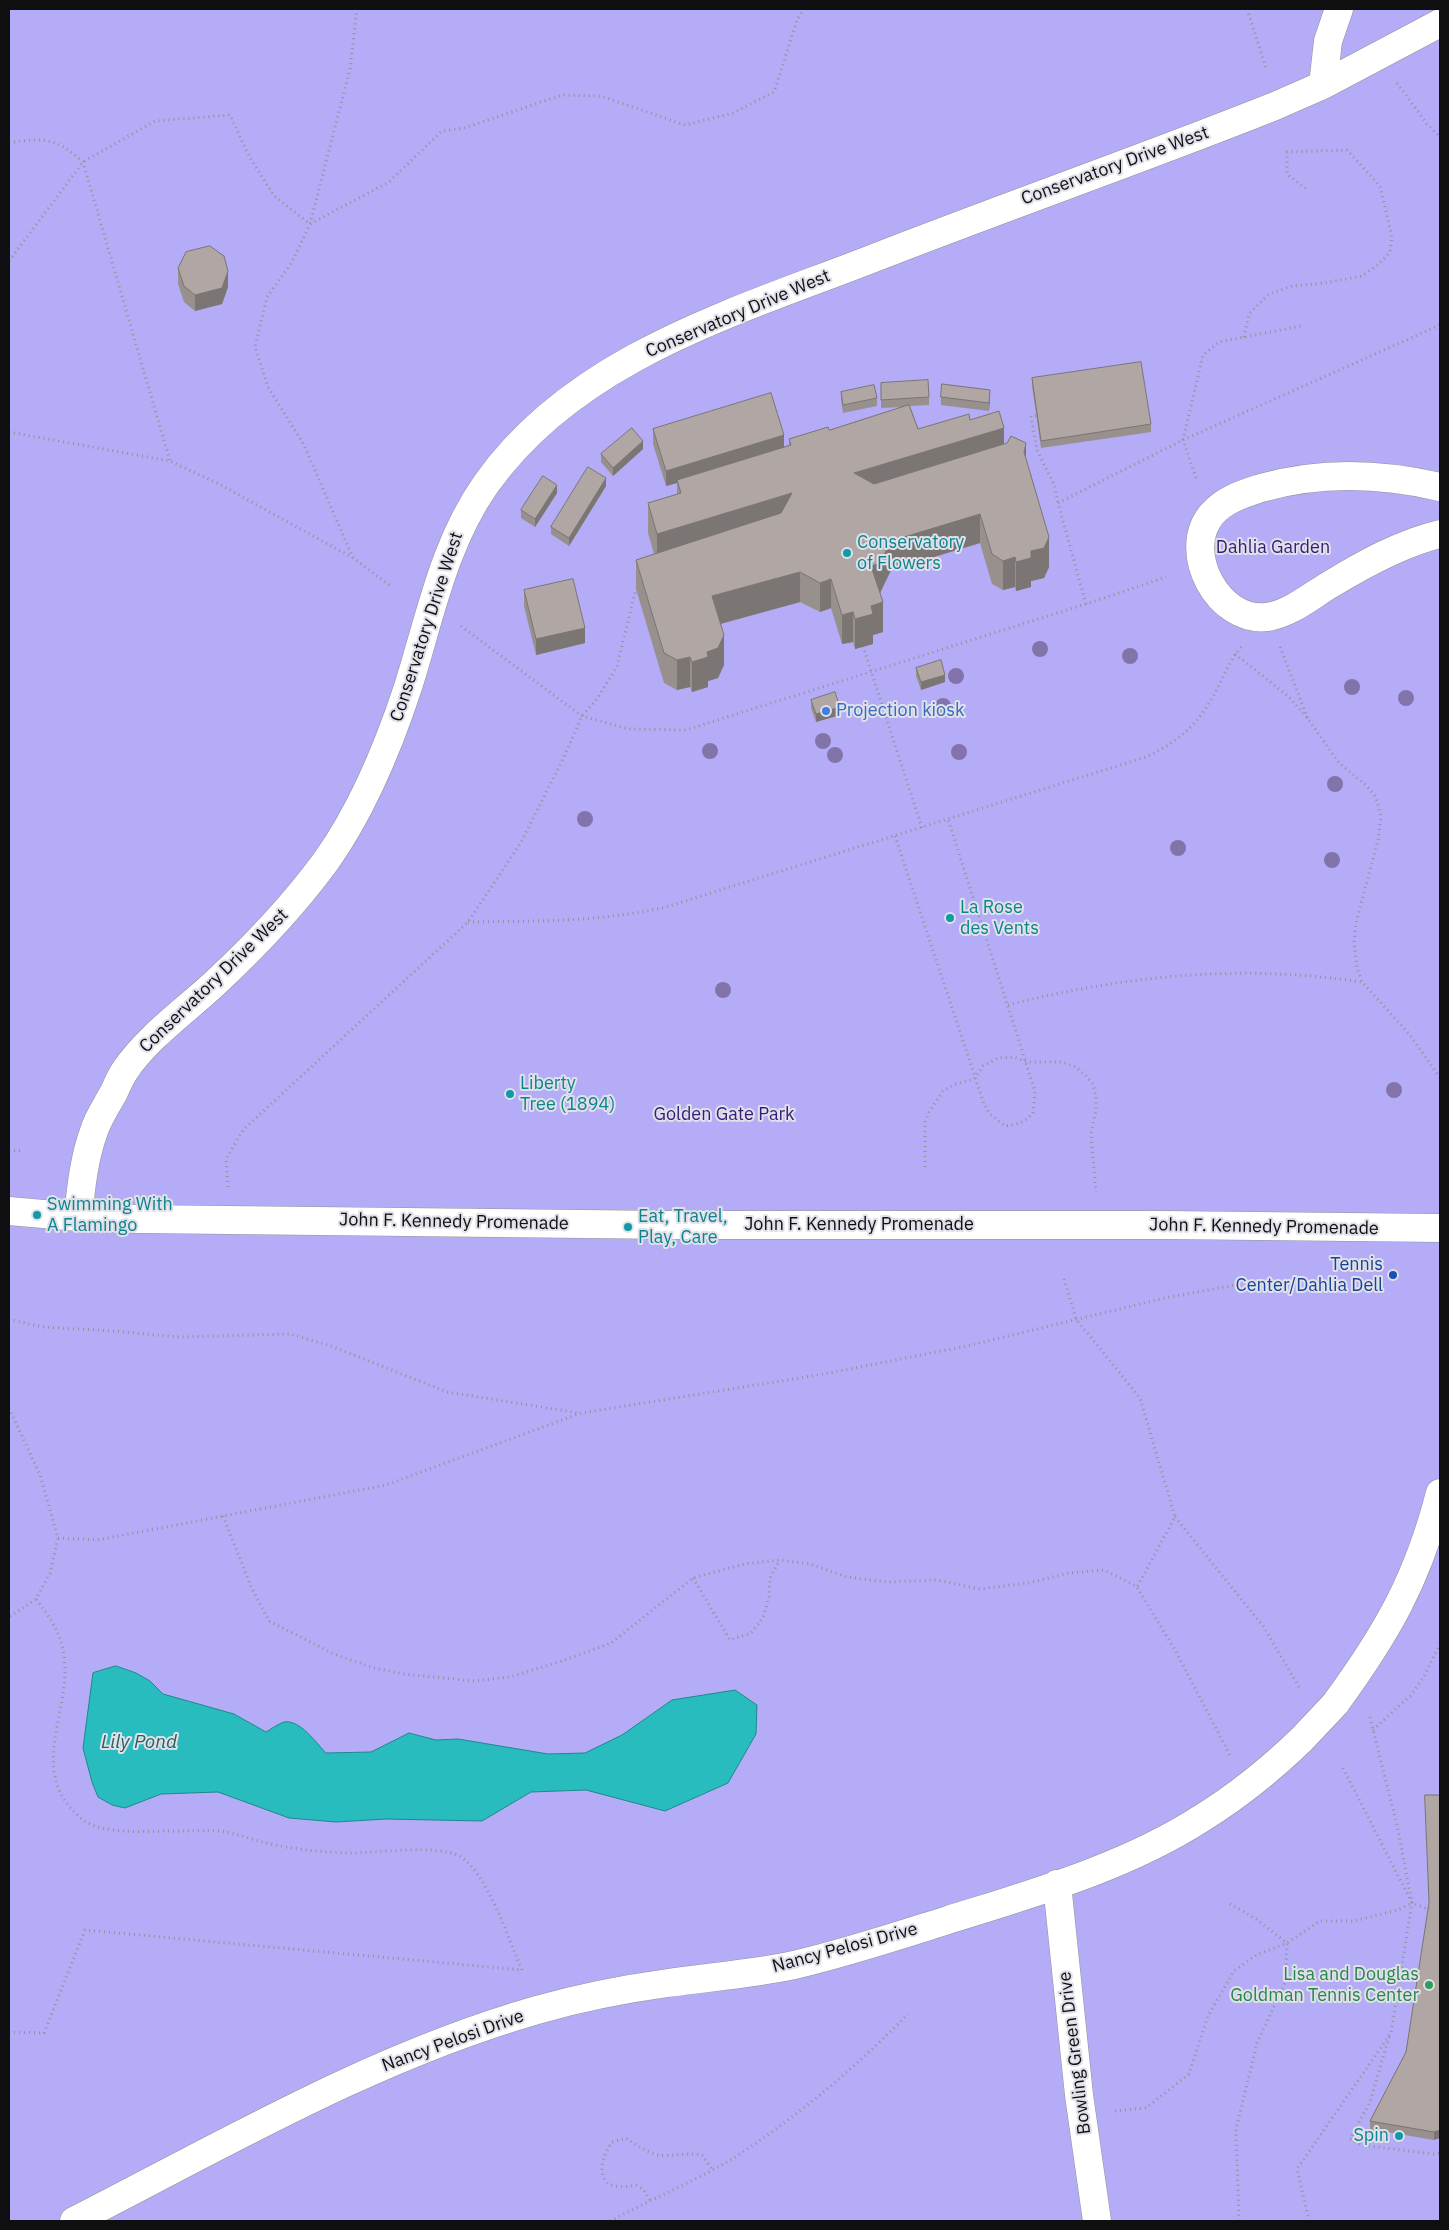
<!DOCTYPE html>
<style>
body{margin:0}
#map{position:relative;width:1449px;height:2230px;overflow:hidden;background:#e0e0e8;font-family:"IBM Plex Sans",sans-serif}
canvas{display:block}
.frame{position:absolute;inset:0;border:10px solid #0f0f12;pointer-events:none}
</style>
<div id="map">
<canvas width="1449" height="2230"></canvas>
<div class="frame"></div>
</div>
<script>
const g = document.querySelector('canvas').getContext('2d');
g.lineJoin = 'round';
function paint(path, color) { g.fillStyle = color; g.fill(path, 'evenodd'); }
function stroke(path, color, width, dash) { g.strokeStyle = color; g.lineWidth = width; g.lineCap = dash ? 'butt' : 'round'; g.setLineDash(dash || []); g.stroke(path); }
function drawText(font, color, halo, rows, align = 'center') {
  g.font = font + ' "IBM Plex Sans",sans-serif'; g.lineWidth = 4; g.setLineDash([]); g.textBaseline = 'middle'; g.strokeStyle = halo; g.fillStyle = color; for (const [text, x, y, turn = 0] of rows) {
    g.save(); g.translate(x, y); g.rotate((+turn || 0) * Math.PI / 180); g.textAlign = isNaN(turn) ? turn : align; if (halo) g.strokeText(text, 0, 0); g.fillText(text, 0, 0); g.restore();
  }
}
paint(new Path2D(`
 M9,9H1440V2221H9Z`), '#b4acf7');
const water = new Path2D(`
 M116,1666L136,1673L150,1681L163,1694L234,1714L266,1732C271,1729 278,1724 284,1722C300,1719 317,1744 326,1753L371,1752L409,1733L436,1740L458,1739L548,1754L585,1753L622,1735L672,1700L735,1690L757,1705L756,1734L728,1783L665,1811L586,1790L531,1792L482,1821L386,1819L336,1822L289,1818L218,1792L161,1794L125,1808L112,1805L98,1797L92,1782L83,1748L93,1673Z`);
paint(water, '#28bcbe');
stroke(water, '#20888a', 1);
const minor = new Path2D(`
 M1323,85L1328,41L1339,9
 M1440,487C1380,473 1321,471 1261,488C1243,494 1225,499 1212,514C1180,551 1218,623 1267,617C1290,614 1312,595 1331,584C1364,564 1402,543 1440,534
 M9,1211L78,1217L139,1219L672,1225H1165L1440,1228
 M78,1217C81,1188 84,1158 94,1131C98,1118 107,1105 114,1092C117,1085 121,1076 126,1069C148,1037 186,1010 214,984C255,946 293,906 326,861C363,809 388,748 408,687C430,618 443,545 486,484C576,357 736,312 874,258C1007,206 1142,159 1275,106L1323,85L1440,23
 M1335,1704C1387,1633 1418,1579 1440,1493
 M1057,1884L1079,2095L1097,2221
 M74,2221C225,2144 373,2057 537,2010C579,1998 624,1989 668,1983C709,1977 752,1974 794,1965C846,1953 897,1936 948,1920C1034,1893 1126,1867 1202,1818C1239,1795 1271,1769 1302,1739`);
stroke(minor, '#919198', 29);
stroke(new Path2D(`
 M1247,9L1266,68
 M1397,83L1427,124L1440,137
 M9,143C43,137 57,138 83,162L170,461
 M9,261L83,162L155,121L230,115L249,156L274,196L310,224L389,182L442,131L464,128L562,95L601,96L685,125L733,113L774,92L797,20L804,9
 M1244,337L1249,314L1269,294L1292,286L1325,283L1362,276L1379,264L1390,252L1392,237L1380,186L1347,150L1287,152V174L1306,189
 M1036,416H1031L1037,450L1055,487L1058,503
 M9,432L170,461L219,484L353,558L392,587
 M1196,478L1183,440L1203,355L1219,342L1301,326
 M353,558L304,445L268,387L255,347L267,297L292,262L310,224L350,69L357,9
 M1086,604L1058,503L1183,440L1440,325
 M461,626L582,716L629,729L686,730L1086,604L1166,577
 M863,646L922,828
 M1280,647L1308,719
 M1235,654L1288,696L1308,719L1339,763L1367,786L1376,797L1381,817L1378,840L1356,923L1354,943L1357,968L1362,982L1410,1035L1440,1078
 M895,836L984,1104L990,1114L1005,1126C1017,1124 1025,1123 1033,1113L1035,1091L948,819
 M468,922C535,921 601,922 666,907L1146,757C1172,745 1194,729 1209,703C1221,685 1227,663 1242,646
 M1008,1005C1127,975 1241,964 1362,982
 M9,1150L21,1151
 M925,1167V1123L929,1112L943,1091L955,1084L974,1079L983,1066L998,1058L1014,1057L1027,1062H1062L1076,1067L1086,1076L1093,1084L1096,1097V1110L1091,1134L1096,1192
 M228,1187L226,1159L243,1130L468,922L520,844L562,761L582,716L597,699L617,666L636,589
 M1064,1279L1076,1319L1140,1398L1175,1517L1137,1587
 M9,1319L42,1327L115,1331L177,1337L290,1334L331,1346L447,1392L579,1413
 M9,1408L40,1475L58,1538L50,1573L36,1599L9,1617
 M223,1516L252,1589L269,1621L334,1654L374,1668L404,1674L473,1681L510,1677L562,1661L611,1643L693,1578L744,1564L779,1560L810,1564L847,1577L888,1582L937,1580L980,1589L1028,1583L1069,1573L1104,1570L1136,1586L1175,1650L1231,1757
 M1175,1517L1263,1626L1299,1687
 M58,1538L97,1540L386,1485L581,1413L824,1374L967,1346L1165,1298L1235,1285
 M693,1578L730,1640L751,1633L763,1618L769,1597L770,1578L779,1561
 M1373,1730L1410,1696L1423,1678L1440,1644
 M1343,1768L1412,1903L1428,1909
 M1230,1904L1256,1919L1287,1943L1320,1921H1354L1398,1910L1412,1903
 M9,2032L44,2033L85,1930L522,1970C509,1941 487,1871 459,1856C438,1844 375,1853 350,1853C323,1852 297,1850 271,1844C254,1841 237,1833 220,1831C207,1830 194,1831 182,1831C154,1830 104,1837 82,1819C25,1772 72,1714 64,1656C61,1633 50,1617 36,1599
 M1389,2037L1370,2102L1350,2139L1361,2145L1434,2154L1440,2153
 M1115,2111L1146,2108L1189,2074L1208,2016L1234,1971L1256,1955L1287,1943L1285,1983L1257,2043L1236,2129L1239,2221
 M650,2200L643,2189L636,2185C599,2194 594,2169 612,2142L626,2138C636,2145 646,2152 658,2155C672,2157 687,2152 702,2155L712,2169
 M610,2221C650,2200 693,2182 732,2159C796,2118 855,2068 908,2014
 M1309,2221L1297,2169L1391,2033L1412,1903L1397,1825L1369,1714`), '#929298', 3, [1, 4]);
stroke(minor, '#fff', 28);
const minorBridge = new Path2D(`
 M1302,1739L1335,1704`);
stroke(minorBridge, '#919198', 29, []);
stroke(minorBridge, '#fff', 28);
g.fillStyle = '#8274aa';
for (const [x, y] of [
 [1040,649],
 [1130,656],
 [956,676],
 [1352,687],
 [1406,698],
 [943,706],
 [823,741],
 [710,751],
 [959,752],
 [835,755],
 [1335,784],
 [585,819],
 [1178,848],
 [1332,860],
 [723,990],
 [1394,1090]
]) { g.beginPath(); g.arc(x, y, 8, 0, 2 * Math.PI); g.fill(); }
paint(new Path2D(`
 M178,268L228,287L222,304L195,311L184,302L178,284Z
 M1032,378L1151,424V432L1041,448L1032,386Z
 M881,383L929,397V405L910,406L918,429L970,420L1026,460L1049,567L1044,578L1031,581V587L1016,591L1015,587L1003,590L992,584L980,543L891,570L880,593L883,632L873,635V644L855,649L853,642L842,644L831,608L820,612L800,602L721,624L724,665L718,678L708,681V687L692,692L690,687L677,690L664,683L636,589V560L654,554L648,533V503L677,494V483L666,486L653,444V429L784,447L789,445V439L829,430L903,407L881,408Z
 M841,392L877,398V406L843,413L841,400Z
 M941,397L990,398L989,411L941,405Z
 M643,449L613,476L601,462V454Z
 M606,486L569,546L551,534V527Z
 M557,493L535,527L521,518V510Z
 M524,590L585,643L536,655L524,606Z
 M916,668L945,682L921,690L916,676Z
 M811,700L840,715L816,722L811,708Z
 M1440,1795L1434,2140L1370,2129V2121L1406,2052L1429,1905Z`), '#97908d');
paint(new Path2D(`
 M228,271V287L222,304L195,311V295Z
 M990,390V398L989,411V403Z
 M1004,428V458L854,503V473Z
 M784,435V450L677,480V483L666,486V471Z
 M643,441V449L613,476V468Z
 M1026,443V473L1024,452Z
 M606,478V486L569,546V538Z
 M557,485V493L535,527V519Z
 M792,493V523L657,564V534Z
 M980,514V543L891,570L880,593L871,596V566L891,541Z
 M1049,537V567L1044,578L1031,581V587L1016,591V562Z
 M1015,557V587L1003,590V561Z
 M800,572V602L712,626V596Z
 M831,579V608L820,612V583Z
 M883,602V632L873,635V644L855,649V619L871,606Z
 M853,612V642L842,644V615Z
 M585,628V643L536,655V639Z
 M724,635V665L718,678L708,681V687L692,692V662L707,652Z
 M690,657V687L677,690V660Z
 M945,675V682L921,690V682Z
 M840,707V715L816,722V714Z
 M1440,2130V2138L1434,2140V2132Z`), '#7b7573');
const building = new Path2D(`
 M210,246L224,256L228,271L222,288L195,295L184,286L178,268L186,252Z
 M1141,362L1151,424L1041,441L1032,378Z
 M928,380L929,397L881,400V383Z
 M942,384L990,390L989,403L941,397Z
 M874,385L877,398L843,405L841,392Z
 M771,393L784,435L666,471L653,429Z
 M909,405L918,429L969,414L970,420L999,411L1004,428L854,473L874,484L1007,443L1011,436L1026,443L1024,452L1049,537L1044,548L1031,551V558L1016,562L1015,557L1003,561L992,554L980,514L891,541L880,563L871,566L883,602L871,606L873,614L855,619L853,612L842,615L831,579L820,583L800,572L712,596L724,635L718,648L707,652L708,657L692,662L690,657L677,660L664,653L636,560L781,513L792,493L657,534L648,503L681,493L677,480L791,445L789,439L828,427L829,430Z
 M632,428L643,441L613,468L601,454Z
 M588,467L606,478L569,538L551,527Z
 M543,476L557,485L535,519L521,510Z
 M573,579L585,628L536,639L524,590Z
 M941,660L945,675L921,682L916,668Z
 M835,692L840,707L816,714L811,700Z
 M1425,1795H1440V2130L1434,2132L1370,2121L1406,2052L1429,1903Z`);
paint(building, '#b0a7a4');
stroke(building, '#7b7573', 1);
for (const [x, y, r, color] of [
 [847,553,5,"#0f9aa8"],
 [826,711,5,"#3f7fe0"],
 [950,918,5,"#0f9aa8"],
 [510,1094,5,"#0f9aa8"],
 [37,1215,5,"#0f9aa8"],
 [628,1227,5,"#0f9aa8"],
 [1393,1275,5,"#1a4fb4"],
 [1429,1985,5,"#2e9e5b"],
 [1399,2136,5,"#0f9aa8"]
]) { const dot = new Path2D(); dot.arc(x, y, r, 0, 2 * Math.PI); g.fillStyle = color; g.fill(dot); stroke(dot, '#e0e0e8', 2); }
drawText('18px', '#0f0f12', '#e0e0e8', [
 ["Conservatory Drive West",1115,166,-20],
 ["Conservatory Drive West",738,314,-23],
 ["Conservatory Drive West",427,627,-72],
 ["Conservatory Drive West",214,981,-44],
 ["John F. Kennedy Promenade",454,1222,1],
 ["John F. Kennedy Promenade",859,1225],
 ["John F. Kennedy Promenade",1264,1227,1],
 ["Nancy Pelosi Drive",845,1948,-15],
 ["Nancy Pelosi Drive",453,2041,-20],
 ["Bowling Green Drive",1075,2053,-97]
]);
drawText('18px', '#0d838f', '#e0e0e8', [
 ["Conservatory",857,543],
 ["of Flowers",857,564],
 ["La Rose",960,908],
 ["des Vents",960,929],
 ["Liberty",520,1084],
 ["Tree (1894)",520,1105],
 ["Swimming With",47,1205],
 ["A Flamingo",47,1226],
 ["Eat, Travel,",638,1217],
 ["Play, Care",638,1238],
 ["Spin",1389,2136,"right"]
], 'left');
drawText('18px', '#361b78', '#e0e0e8', [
 ["Dahlia Garden",1273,548],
 ["Golden Gate Park",724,1115]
]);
drawText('18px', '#366cbe', '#e0e0e8', [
 ["Projection kiosk",836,711]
], 'left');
drawText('18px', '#164399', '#e0e0e8', [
 ["Tennis",1383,1265],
 ["Center/Dahlia Dell",1383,1286]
], 'right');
drawText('18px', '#27864d', '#e0e0e8', [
 ["Lisa and Douglas",1419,1975],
 ["Goldman Tennis Center",1419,1996]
], 'right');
drawText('italic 19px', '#286061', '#e0e0e8', [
 ["Lily Pond",139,1743]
]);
</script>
